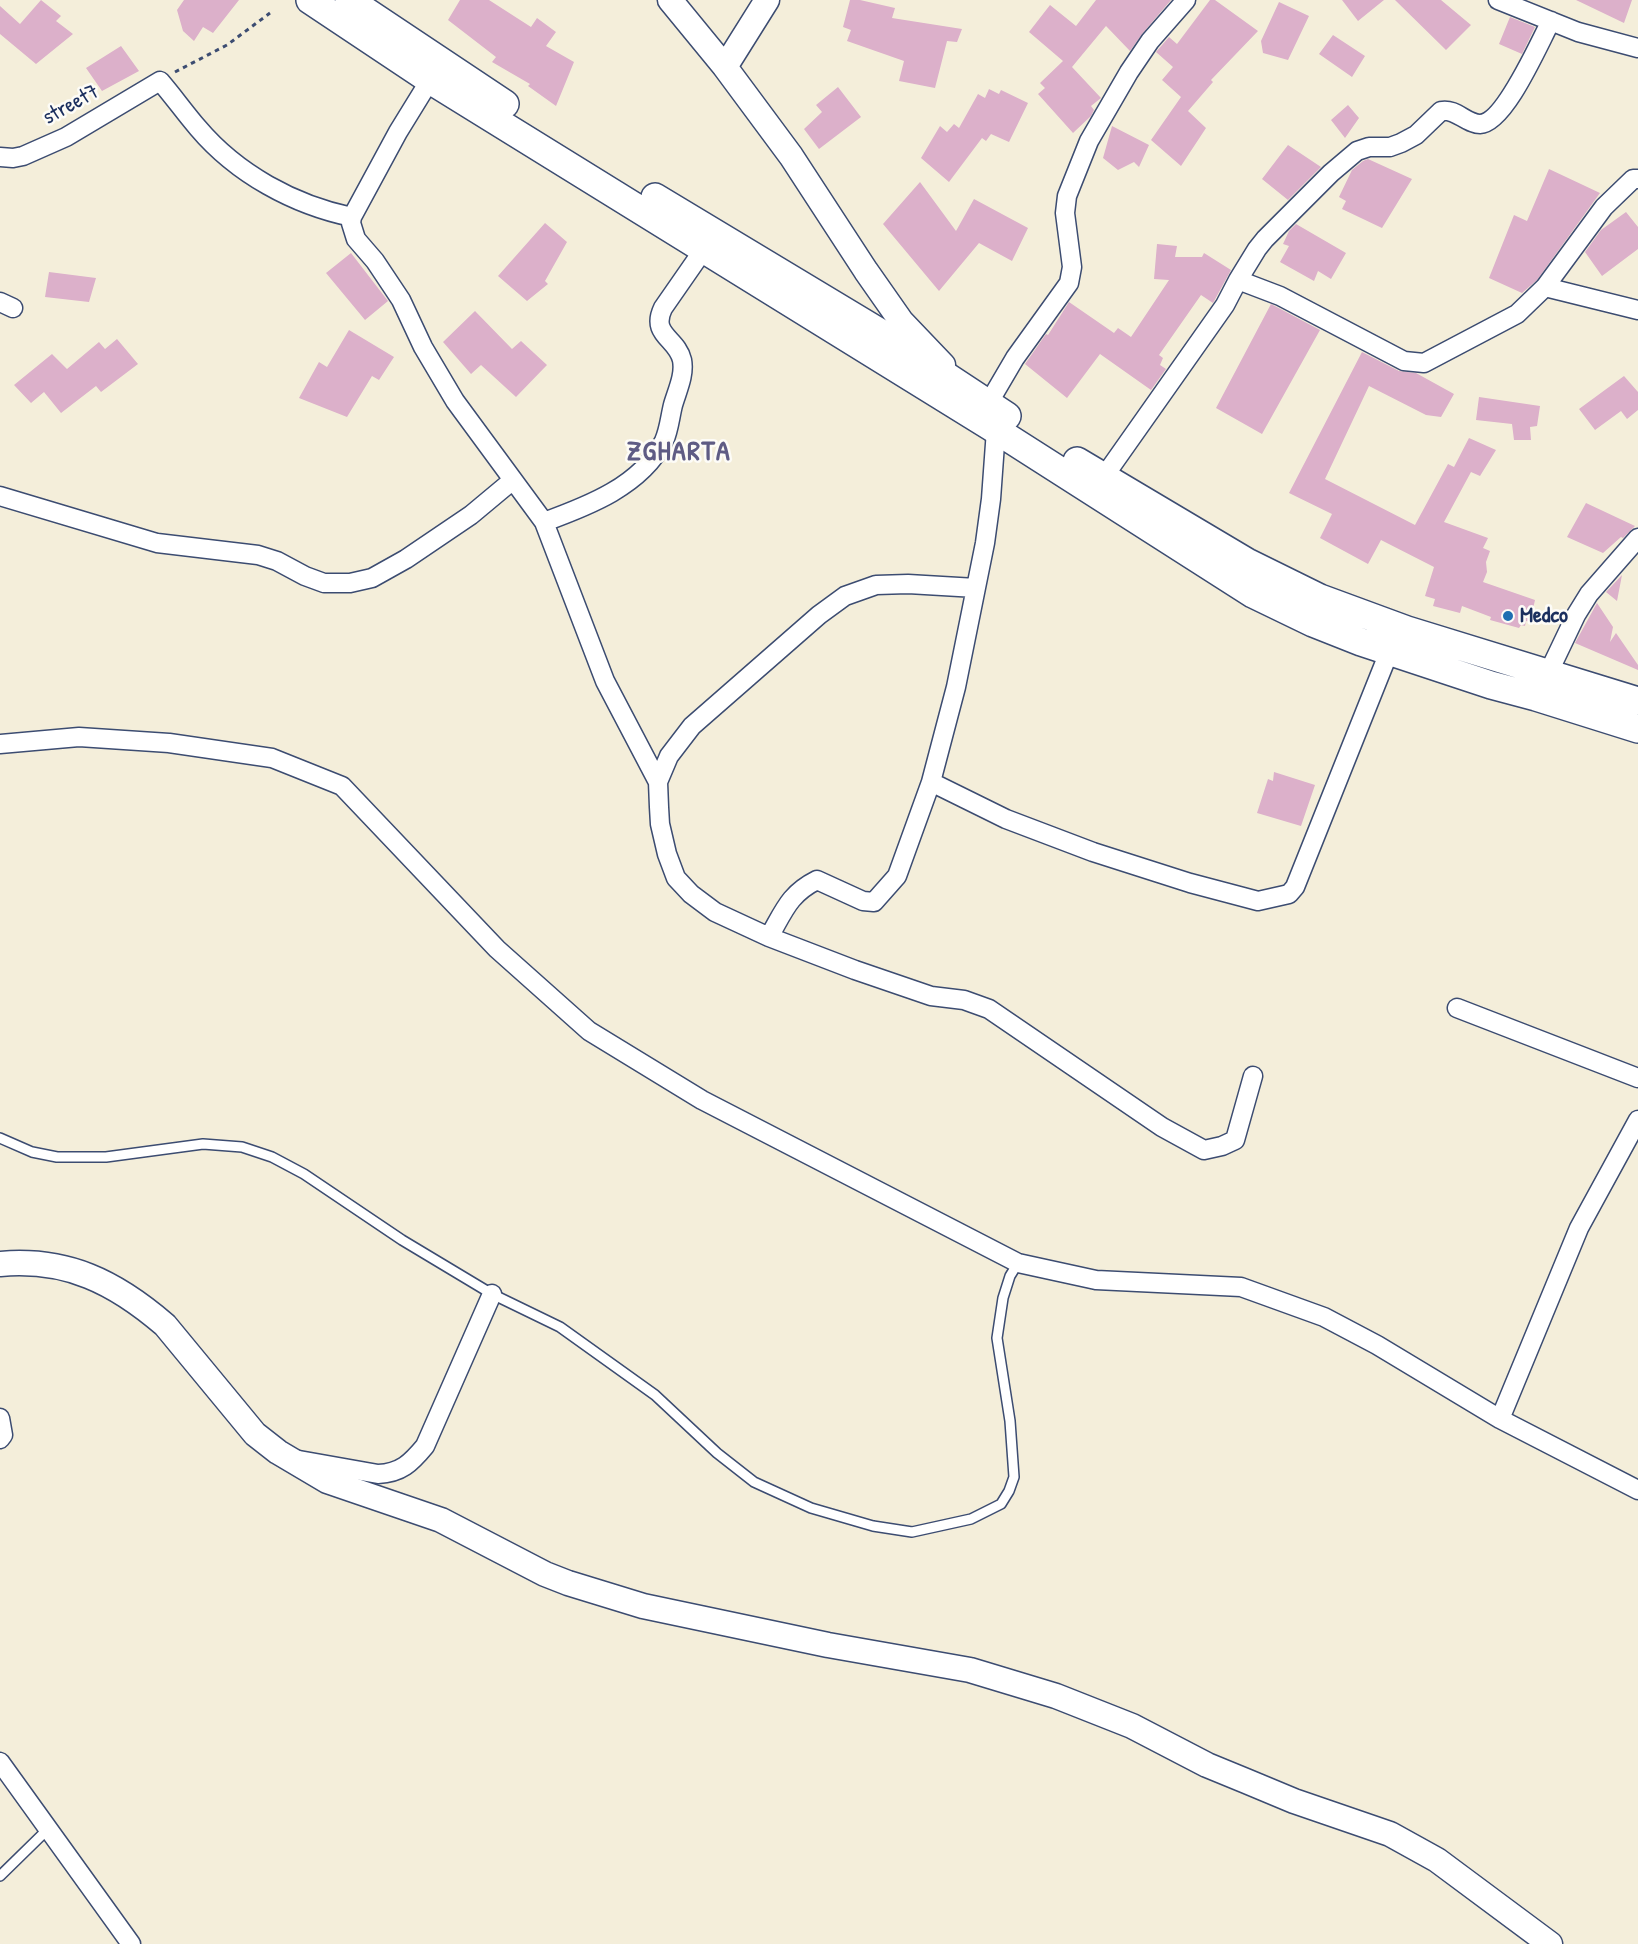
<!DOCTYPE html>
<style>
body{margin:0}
canvas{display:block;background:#f4eeda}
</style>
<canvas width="1638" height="1944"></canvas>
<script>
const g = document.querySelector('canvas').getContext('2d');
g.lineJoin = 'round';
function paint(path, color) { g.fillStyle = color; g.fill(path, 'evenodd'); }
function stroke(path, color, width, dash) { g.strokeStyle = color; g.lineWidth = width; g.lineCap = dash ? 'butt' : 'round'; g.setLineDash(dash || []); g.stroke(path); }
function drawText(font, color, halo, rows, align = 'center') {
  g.font = font + ' "Patrick Hand",sans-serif'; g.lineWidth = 5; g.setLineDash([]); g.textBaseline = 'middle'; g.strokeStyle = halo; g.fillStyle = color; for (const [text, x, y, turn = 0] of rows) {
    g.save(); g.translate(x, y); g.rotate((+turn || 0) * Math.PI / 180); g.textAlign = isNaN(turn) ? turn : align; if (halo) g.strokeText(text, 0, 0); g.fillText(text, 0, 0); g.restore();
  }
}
paint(new Path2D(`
 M41,0L61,16L56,21L73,34L36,64L0,34V6L20,24Z
 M184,0H239L213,33L203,27L194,41L183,31L177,10Z
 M460,0H489L531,27L537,18L556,32L546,46L574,62L556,106L528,86L530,84L492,62L496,57L448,20Z
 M850,0H860L895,8L892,18L962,29L957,42L947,41L935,88L899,81L904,61L847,41L851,30L843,27Z
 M1096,0H1171L1142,34L1130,51L1106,26L1072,67L1101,98L1091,106L1094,110L1091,116L1073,133L1038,94L1045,88L1040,83L1063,61L1029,32L1050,5L1076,26Z
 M1210,0H1215L1258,31L1211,80L1213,82L1188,111L1206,128L1181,166L1151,140L1181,97L1162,80L1173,67L1156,52L1169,37L1177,44Z
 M1342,0H1384L1358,21Z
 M1395,0H1441L1471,25L1446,50Z
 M1576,0H1632L1624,23Z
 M1279,2L1309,16L1288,60L1263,53L1261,41Z
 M1510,17L1535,27L1522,54L1499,44Z
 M1333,35L1365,56L1352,77L1319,54Z
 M121,46L139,71L102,91L86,68Z
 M838,87L861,117L819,149L804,129L822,112L816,105Z
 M989,89L999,94L1001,90L1028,103L1009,142L991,134L986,141L982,138L949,182L921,158L940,126L947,132L954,124L959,128L978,94L985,98Z
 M1348,105L1359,118L1345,138L1331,120Z
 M1112,126L1149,145L1139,167L1134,162L1118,170L1103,158Z
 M1288,145L1321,167L1288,200L1262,179Z
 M1368,159L1412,179L1382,228L1342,209L1346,201L1339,197L1352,170L1363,161Z
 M1549,169L1600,193L1537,280L1522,293L1489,278L1514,215L1527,221Z
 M920,182L956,231L974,199L1028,228L1012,261L979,243L939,291L883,224Z
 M1626,212L1638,227V249L1602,276L1585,252L1601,230Z
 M545,223L567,242L545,281L548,284L527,301L498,276Z
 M1296,224L1346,253L1331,279L1318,271L1314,281L1280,262L1289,246L1283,244L1289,231Z
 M1157,244L1177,246L1175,257H1202L1204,253L1231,270L1213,303L1201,295L1159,355L1163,358L1160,365L1166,369L1151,390L1100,354L1067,398L1025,364L1046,334L1048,335L1069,302L1114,333L1118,328L1131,337L1169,280L1154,279Z
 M351,253L388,301L365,320L326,273Z
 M49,272L96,278L89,302L45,297Z
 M1271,304L1320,330L1262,434L1216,408Z
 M475,311L512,349L521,341L547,365L516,397L481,365L471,374L443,342Z
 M349,330L394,357L379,380L372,376L347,417L299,398L319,362L327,367Z
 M117,339L138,364L101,392L96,386L61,413L44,392L31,403L14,385L52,354L67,369L99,342L105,349Z
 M1362,352L1399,371L1416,373L1454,394L1441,417L1426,415L1369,386L1325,479L1415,525L1448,464L1454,467L1469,438L1496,450L1480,476L1471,472L1444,522L1488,538L1483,548L1490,551L1486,562L1487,572L1483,582L1535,600L1530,622L1526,621L1525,626L1521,625L1519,628L1490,620L1491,617L1462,606L1460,613L1433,606L1435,599L1425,596L1434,567L1381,540L1368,564L1320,538L1332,514L1289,493Z
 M1624,376L1638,392V410L1627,419L1621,411L1595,430L1579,409Z
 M1479,397L1540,406L1537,426L1530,427L1531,440H1514L1512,424L1476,420Z
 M1586,503L1635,526L1623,538L1621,537L1603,553L1567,537Z
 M1622,575L1617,601L1606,592Z
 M1597,603L1613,627L1610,642L1616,633L1638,665V670L1575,643Z
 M1274,772L1315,785L1301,826L1257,813L1268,779L1273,781Z`), '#dcb0ca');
const lane = new Path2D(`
 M0,1138L32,1152L57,1157H106L203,1144L242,1147L272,1157L304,1174L402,1240L492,1294L560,1327L655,1395L717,1453L754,1482L811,1508L873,1526L912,1532L971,1519L1001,1504L1009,1491L1014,1477L1010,1421L997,1338L1003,1298L1010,1276L1018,1263
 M0,1876L48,1829`);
const street = new Path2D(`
 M1498,0L1578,32L1638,48
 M430,80L398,132L352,217L351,223L356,239L375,261L401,300L423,347L455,401L544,522L605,681L658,782
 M0,157L13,158L23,156L66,137L160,81C173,96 185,113 198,128C237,174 294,205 352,217
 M1238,280L1257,249L1265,239L1331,173L1357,151L1369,147H1390L1401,143L1416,135L1441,111C1456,108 1466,124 1480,124C1505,123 1539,43 1551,21
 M1545,287L1638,310
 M0,302L13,308
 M988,404L1015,358L1069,283L1072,267L1065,213L1067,196L1089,141L1129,72L1150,41L1186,0
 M996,430L991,499L985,543L956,687L931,782L1006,819L1093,852L1190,883L1258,901L1289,894L1295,887L1389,652
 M1103,478L1225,305L1238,280L1280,296L1404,361L1424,363L1517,314L1545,287L1604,207L1633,179H1638
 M0,496L157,543L258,555L277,561L305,576L324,583H350L372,578L406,559L471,515L513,480
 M544,522C588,506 641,486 664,441C669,430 670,417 673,405C677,391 685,375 682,360C677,338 650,335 663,308L704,249
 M976,588L908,584L876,585L845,596L819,615L692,726L669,756L658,782L659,807L660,824L667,854L676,878L691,894L715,912L769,937L855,970L931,996L964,1000L989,1009L1162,1127L1204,1150L1222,1146L1235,1140L1253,1076
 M1544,682L1576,615L1589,594L1638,538
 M0,744L79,737L169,743L272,758L342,786L497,949L589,1031L702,1100L1018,1263L1096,1280L1241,1287L1324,1317L1377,1345L1500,1419L1638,1490
 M769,937C784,911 789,894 817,880L863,901L874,902L897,876L931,782
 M1457,1008L1638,1078
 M0,1418L3,1435L0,1439
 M1500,1419L1579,1228L1638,1120
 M299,1460L378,1474C401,1473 411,1463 425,1446L492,1294
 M0,1762L131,1944`);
const secondary = new Path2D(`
 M670,0L725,67L791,156L866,271L901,321L943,365
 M725,67L767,0
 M0,1264C67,1258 115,1282 165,1325L255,1434L278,1452L327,1481L441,1520L545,1574L568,1583L643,1606L828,1645L970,1670L1056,1696L1132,1726L1207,1765L1246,1781L1294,1801L1390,1834L1437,1860L1550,1944`);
const primary = new Path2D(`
 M310,0L430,80L996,430L1253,594L1313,623L1361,642L1491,685L1536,697L1638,729
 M349,0L505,104
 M655,197L881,333L1007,416
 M1077,461L1247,562L1320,598L1407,630L1638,701`);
stroke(lane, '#3c4c71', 12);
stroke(street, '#3c4c71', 21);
stroke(secondary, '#3c4c71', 27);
stroke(primary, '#3c4c71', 30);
stroke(new Path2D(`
 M175,72L227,45L270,13`), '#3c4c71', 3, [4.5, 4.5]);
stroke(lane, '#fff', 9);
stroke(street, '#fff', 18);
stroke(secondary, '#fff', 24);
stroke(primary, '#fff', 27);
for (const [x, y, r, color] of [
 [1508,616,6,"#1f6fb2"]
]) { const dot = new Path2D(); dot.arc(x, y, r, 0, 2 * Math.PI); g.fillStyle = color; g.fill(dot); stroke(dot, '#fdfcf7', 2); }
drawText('22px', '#1b2f5e', '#fdfcf7', [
 ["street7",71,105,-29]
]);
drawText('bold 22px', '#1b2f5e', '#fdfcf7', [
 ["Medco",1520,616]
], 'left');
g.letterSpacing = '1.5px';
drawText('bold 28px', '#5f5c84', '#fdfcf7', [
 ["ZGHARTA",679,453]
]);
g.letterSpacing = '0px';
</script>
